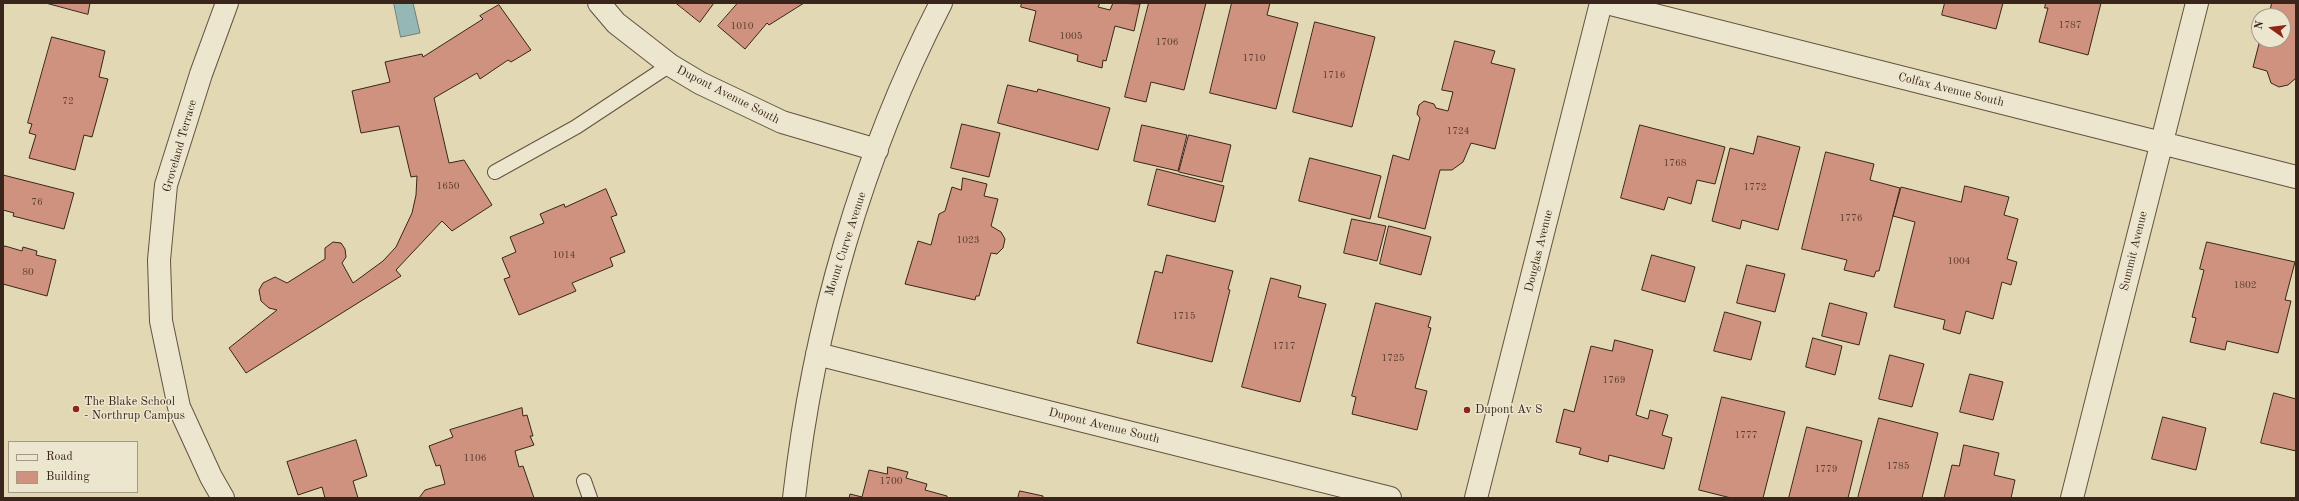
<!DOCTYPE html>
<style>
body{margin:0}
#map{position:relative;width:2299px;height:501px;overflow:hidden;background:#e2d8b3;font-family:"Old Standard TT",serif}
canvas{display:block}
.frame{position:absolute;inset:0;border:4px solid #39251c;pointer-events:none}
.legend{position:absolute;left:8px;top:441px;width:130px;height:52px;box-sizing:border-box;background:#ece6ce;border:1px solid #a49987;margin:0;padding:5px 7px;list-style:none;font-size:12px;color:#39251c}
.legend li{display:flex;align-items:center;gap:8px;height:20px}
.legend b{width:20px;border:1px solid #a49987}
.north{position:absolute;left:2251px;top:8px;width:40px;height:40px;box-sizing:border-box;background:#ece6ce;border:1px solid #a49987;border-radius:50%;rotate:284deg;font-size:11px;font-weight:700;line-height:16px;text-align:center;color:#39251c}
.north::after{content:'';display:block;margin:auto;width:14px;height:18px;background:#8f2418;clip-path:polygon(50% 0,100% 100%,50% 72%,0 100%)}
</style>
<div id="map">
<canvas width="2299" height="501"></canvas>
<div class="frame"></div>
<ul class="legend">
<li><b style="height:5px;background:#ece6ce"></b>Road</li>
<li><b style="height:11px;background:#ce927e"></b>Building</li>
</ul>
<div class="north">N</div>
</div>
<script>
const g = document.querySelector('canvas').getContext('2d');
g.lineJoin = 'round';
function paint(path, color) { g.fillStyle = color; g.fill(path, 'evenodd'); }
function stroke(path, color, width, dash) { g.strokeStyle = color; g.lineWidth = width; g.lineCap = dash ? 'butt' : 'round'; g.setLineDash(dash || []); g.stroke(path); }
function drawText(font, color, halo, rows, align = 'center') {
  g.font = font + ' "Old Standard TT",serif'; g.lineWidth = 3; g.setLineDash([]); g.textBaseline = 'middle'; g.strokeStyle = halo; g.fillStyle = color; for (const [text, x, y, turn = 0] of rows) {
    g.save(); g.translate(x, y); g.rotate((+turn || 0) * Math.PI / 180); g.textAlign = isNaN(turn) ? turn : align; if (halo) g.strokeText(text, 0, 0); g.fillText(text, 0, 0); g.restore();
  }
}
const water = new Path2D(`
 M394,3H413L420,33L401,37Z`);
paint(water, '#96b8b4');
stroke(water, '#717d77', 1);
const building = new Path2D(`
 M46,3H90L88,14Z
 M676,3H714L700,22Z
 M738,3H804L769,25L767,23L745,49L718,26Z
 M1022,3H1100L1098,7L1110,10L1113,3L1140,4L1134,31L1115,26L1106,61L1103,60L1102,68L1077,61L1078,55L1029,41L1036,11L1021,7Z
 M1149,3H1206L1184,90L1151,82L1146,102L1125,97Z
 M1232,3H1270L1267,15L1298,23L1276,109L1210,93Z
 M1945,3H2003L1996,29L1942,15Z
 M2046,3H2101L2088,55L2039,42L2048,8H2045Z
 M2272,3H2296V78L2288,85L2279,87L2271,83L2267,71L2253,67L2260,40H2283V16H2266V13L2269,14Z
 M499,5L531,50L511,62L508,60L480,79L477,73L434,98L449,163L464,160L492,205L452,231L442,221L396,270L401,276L246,373L229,348L277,310L269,308L261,301L259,290L263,283L275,277L287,283L325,259V248L333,242L341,243L345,249L346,257L342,263L353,283L383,261L396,247L412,213L416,195L417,176L411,177L399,126L361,133L352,91L390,82L385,62L422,54L423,57L483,19L480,16Z
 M1315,22L1375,37L1352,127L1293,112Z
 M52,37L105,51L99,77L108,79L92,137L84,135L75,170L29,158L36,135L29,133L32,124L28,123Z
 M1455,41L1495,51L1491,63L1515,69L1495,149L1471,143L1463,162L1452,170H1440L1425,229L1378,217L1393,155L1409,160L1420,118L1417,114L1419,105L1424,101L1434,104L1436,108L1448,111L1453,92L1442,90Z
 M1008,85L1037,92L1038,89L1110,108L1098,150L998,123Z
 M962,124L1000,133L989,177L951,168Z
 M1142,125L1187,135L1178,171L1134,161Z
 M1640,125L1725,147L1715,184L1697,180L1691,204L1668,197L1664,210L1621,198Z
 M1189,135L1231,145L1222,182L1179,172Z
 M1758,136L1800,147L1778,230L1742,220L1740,229L1712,221L1730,148L1753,154Z
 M1826,152L1874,164L1870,180L1900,188L1879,271H1876L1874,277L1844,270L1847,260L1802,249Z
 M1310,158L1381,176L1370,219L1299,201Z
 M1157,169L1224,186L1215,222L1148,205Z
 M3,175L74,193L64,229L13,216L14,213L3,210Z
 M963,178L987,184L984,196L998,199L991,226L1001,232L1005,239L1003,248L997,254L991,253L979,296H976L975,300L905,284L918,241L931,245L939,214L945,211L952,187L961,190Z
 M1965,186L2009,197L2004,215L2018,219L2007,259L2017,262L2011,285L2002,282L1993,319L1966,311L1960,334L1943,329L1945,320L1894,307L1915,222L1893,216L1901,187L1961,202Z
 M606,189L617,215L611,217L625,252L610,258L613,266L572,283L576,291L519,315L504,279L510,277L502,258L516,252L510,237L544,223L540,214L564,204L565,207Z
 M1352,219L1386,226L1377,261L1344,253Z
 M1389,226L1431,237L1421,275L1380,264Z
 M2207,242L2295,262L2285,300L2291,301L2278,353L2227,341L2225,350L2190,342L2196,318L2192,317L2204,270L2200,269Z
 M5,246L22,251L23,247L37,251L36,255L56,260L47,296L3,284V249Z
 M1167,255L1233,271L1228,289L1230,290L1212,362L1137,343L1155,271L1162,273Z
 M1652,255L1695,267L1685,302L1642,290Z
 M1747,265L1785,274L1775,312L1737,303Z
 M1271,278L1301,286L1298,297L1326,304L1300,402L1242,387Z
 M1376,303L1431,317L1428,327L1431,328L1415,388L1427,391L1417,430L1352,414L1356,397L1352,396Z
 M1830,303L1867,313L1859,345L1822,336Z
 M1725,312L1761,322L1751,360L1714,351Z
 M1813,338L1842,346L1835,375L1806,367Z
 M1615,340L1653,350L1636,415L1648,419L1650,410L1668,415L1662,435L1672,438L1664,469L1609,455L1608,462L1579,454L1581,448L1556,442L1564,409L1574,412L1591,346L1612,351Z
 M1890,355L1924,364L1912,407L1879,399Z
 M1970,374L2003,382L1993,420L1960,412Z
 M2274,393L2296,399V451L2261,443Z
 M1722,397L1785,412L1763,498H1731L1699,490Z
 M522,408L523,416L527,415L533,436H530L534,445L515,451L519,467L523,466L534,498H419L425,490L445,484L440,465L436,466L429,446L453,437L450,430Z
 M2163,417L2206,428L2196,470L2152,459Z
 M1879,418L1938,433L1922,498H1858Z
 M1807,427L1862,441L1848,498H1789Z
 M356,440L367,476L353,481L358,498H325L322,487L298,495L287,462Z
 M1964,445L1999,453L1994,475L2015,480L2011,498H1944L1952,465L1959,466Z
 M888,467L908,472L906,478L927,484L925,490L947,496V498H849L850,494L862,497L869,470L887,474Z
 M1020,491L1043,496V498H1018Z`);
paint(building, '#ce927e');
stroke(building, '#39251c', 1);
const service = new Path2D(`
 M495,172L576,127L670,65
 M584,481L590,498`);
const minor = new Path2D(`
 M599,3L616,23L670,65L700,83L782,122L877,150
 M1607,3L2296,177
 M817,354L1390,498
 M223,498L211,477L179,407L161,321L159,260L166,185L201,74L227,3
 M794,498C813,327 862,156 941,3
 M2072,498L2197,3`);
const tertiary = new Path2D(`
 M1476,498L1601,3`);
stroke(service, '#635242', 16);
stroke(minor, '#635242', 24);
stroke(tertiary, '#635242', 24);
stroke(service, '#ece6ce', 14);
stroke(minor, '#ece6ce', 22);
stroke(tertiary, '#ece6ce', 22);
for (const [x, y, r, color] of [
 [76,409,4,"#8f2418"],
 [1467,410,4,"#8f2418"]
]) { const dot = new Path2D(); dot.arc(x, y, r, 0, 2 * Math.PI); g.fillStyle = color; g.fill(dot); stroke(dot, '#ece6ce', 1.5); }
drawText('10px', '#5e4034', null, [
 ["1787",2070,25],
 ["1010",742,26],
 ["1005",1071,36],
 ["1706",1167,42],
 ["1710",1254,58],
 ["1716",1334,75],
 ["72",68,101],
 ["1724",1458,131],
 ["1768",1675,163],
 ["1650",448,186],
 ["1772",1755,187],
 ["76",37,202],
 ["1776",1851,218],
 ["1023",968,240],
 ["1014",564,255],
 ["1004",1959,261],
 ["80",28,272],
 ["1802",2245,285],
 ["1715",1184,316],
 ["1717",1284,346],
 ["1725",1393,358],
 ["1769",1614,380],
 ["1777",1746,435],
 ["1106",475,458],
 ["1785",1898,466],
 ["1779",1826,469],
 ["1700",891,481]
]);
drawText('12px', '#39251c', '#ece6ce', [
 ["Colfax Avenue South",1951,90,14],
 ["Dupont Avenue South",728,95,27],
 ["Groveland Terrace",180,146,-74],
 ["Mount Curve Avenue",846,244,-72],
 ["Douglas Avenue",1539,251,-76],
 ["Summit Avenue",2134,251,-76],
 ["Dupont Avenue South",1104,426,14]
]);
drawText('12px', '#39251c', '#ece6ce', [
 ["The Blake School",84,402],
 ["- Northrup Campus",84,416],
 ["Dupont Av S",1475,410]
], 'left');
</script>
